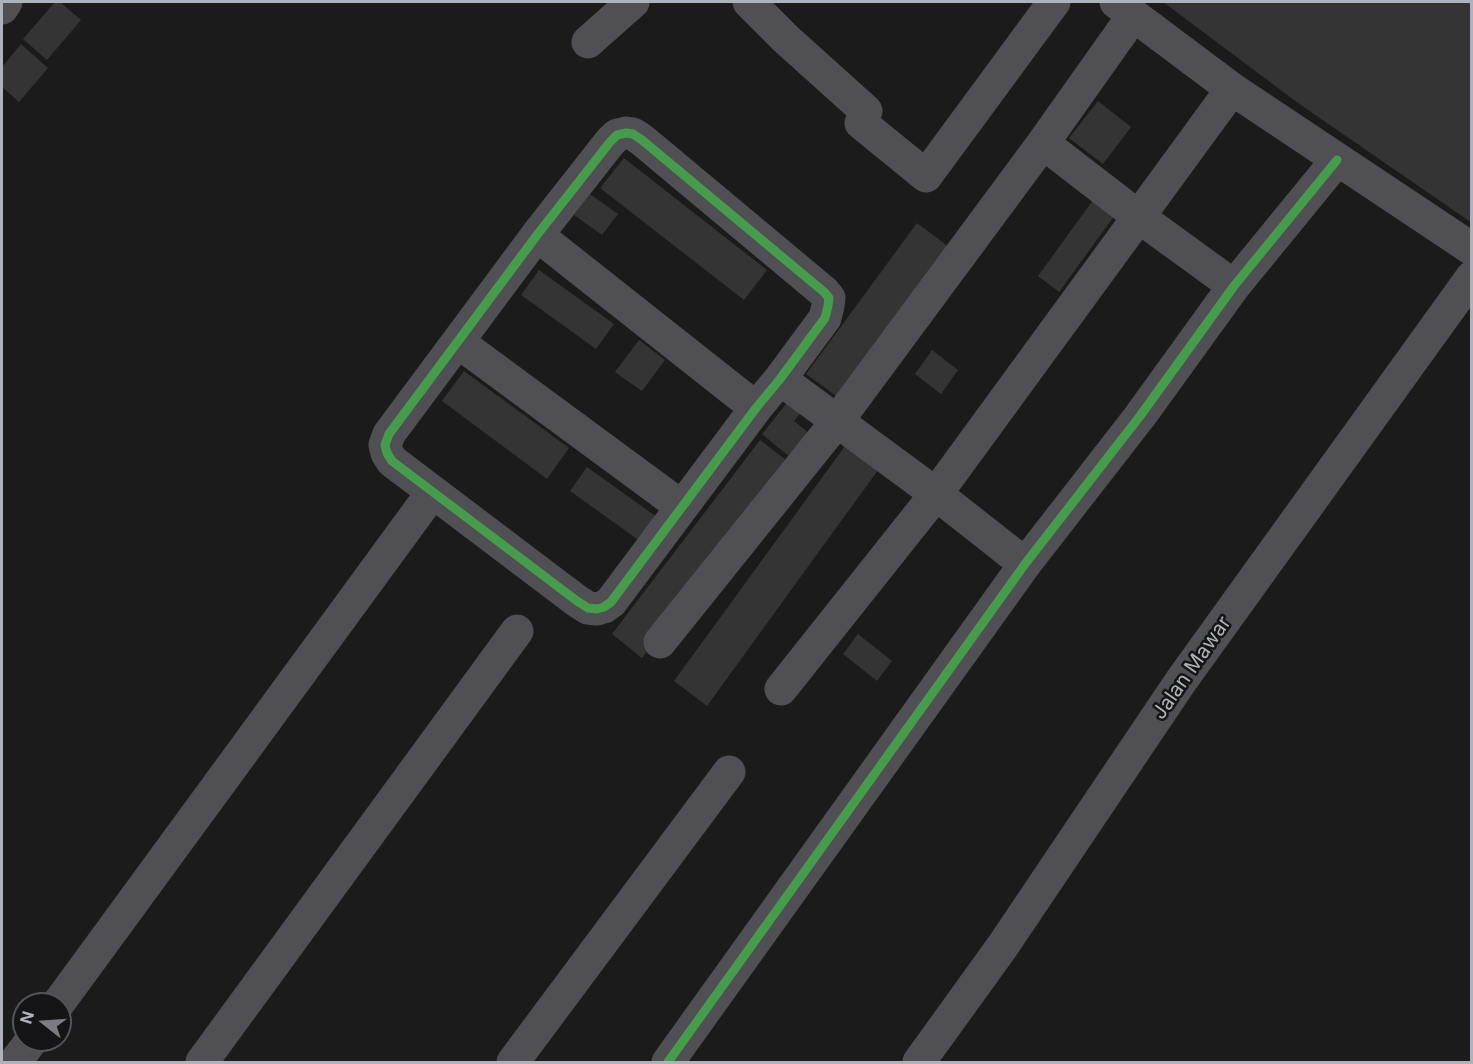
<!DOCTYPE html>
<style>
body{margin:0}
#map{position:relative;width:1473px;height:1064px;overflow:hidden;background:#1b1b1b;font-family:Inter,sans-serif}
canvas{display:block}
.frame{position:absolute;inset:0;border:3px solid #aeb2ba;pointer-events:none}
.north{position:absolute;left:12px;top:992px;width:60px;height:60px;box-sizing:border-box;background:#151517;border:2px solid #525458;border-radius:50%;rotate:287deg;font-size:16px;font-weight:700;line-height:24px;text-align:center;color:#aeb2ba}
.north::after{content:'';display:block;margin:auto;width:21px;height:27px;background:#7b7d82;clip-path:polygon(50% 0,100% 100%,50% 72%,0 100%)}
</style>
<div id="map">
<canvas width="1473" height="1064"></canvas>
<div class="frame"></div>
<div class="north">N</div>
</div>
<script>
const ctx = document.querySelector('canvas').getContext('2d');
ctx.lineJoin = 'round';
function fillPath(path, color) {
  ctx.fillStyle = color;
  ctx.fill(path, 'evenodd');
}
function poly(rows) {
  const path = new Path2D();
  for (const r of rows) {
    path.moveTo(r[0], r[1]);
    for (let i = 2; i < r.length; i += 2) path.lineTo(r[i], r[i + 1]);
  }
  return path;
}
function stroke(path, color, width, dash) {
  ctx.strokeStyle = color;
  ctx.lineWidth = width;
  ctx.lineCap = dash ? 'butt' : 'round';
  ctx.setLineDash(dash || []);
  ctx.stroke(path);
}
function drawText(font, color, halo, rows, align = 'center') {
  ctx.font = font + ' Inter,sans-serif';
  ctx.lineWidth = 5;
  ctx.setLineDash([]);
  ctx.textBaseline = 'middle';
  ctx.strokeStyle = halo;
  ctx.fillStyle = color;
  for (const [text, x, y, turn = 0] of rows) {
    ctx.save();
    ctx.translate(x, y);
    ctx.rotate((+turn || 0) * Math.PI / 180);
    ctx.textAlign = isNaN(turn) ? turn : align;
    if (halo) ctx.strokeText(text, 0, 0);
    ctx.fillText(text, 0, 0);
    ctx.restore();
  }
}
const building = poly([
 [55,2,60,2,81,20,47,60,23,39],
 [1163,2,1472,2,1472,223,1298,103],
 [21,44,48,68,19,102,2,87,2,67],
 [1098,101,1131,127,1103,164,1069,138],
 [624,158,767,270,744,300,600,188],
 [590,194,618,214,602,235,574,215],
 [1096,196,1118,211,1059,292,1038,276],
 [917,223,949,247,839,398,806,374],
 [539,270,614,324,596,349,521,295],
 [639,340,665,360,642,391,615,372],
 [932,350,958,370,941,394,915,374],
 [464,371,569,448,547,479,442,401],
 [790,399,803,410,794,421,810,434,791,458,762,434],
 [760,440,790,463,642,658,612,634],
 [848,442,881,466,707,706,674,681],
 [587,467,661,520,644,544,570,491],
 [858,634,892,661,877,681,843,654]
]);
const minor = poly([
 [749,2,786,39,866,111,861,123,926,176,1054,2],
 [1116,2,1232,89,1472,249],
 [2,8,6,2],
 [588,42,633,2],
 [626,133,633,134,642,140,824,292,829,298,828,306,825,318,780,379,756,408,611,602,604,607,597,609,588,608,577,601,392,461,387,453,385,445,389,434,537,235,610,142,617,135,626,133],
 [1043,143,1139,217,1234,286],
 [537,235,756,408],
 [458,342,682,507],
 [780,379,936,494,1025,564],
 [660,642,838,420,1043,143,1133,16],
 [781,689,936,494,1232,89],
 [58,1004,432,493],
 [15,1062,32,1040],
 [202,1062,517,631],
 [513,1062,729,772],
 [668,1062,1025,564,1140,416,1234,286,1337,160],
 [919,1062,1002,947,1181,681,1472,277]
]);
const cycleway = poly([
 [626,133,633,134,642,140,824,292,829,298,828,306,825,318,780,379,756,408,611,602,604,607,597,609,588,608,577,601,392,461,387,453,385,445,389,434,537,235,610,142,617,135,626,133],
 [668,1062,1025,564,1140,416,1234,286,1337,160]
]);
const streetNames = [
 ["Jalan Mawar",1192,668,-55]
];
fillPath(building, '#343435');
stroke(minor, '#505054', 33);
stroke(cycleway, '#469c4c', 9);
drawText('20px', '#aeb2ba', '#151517', streetNames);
</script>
